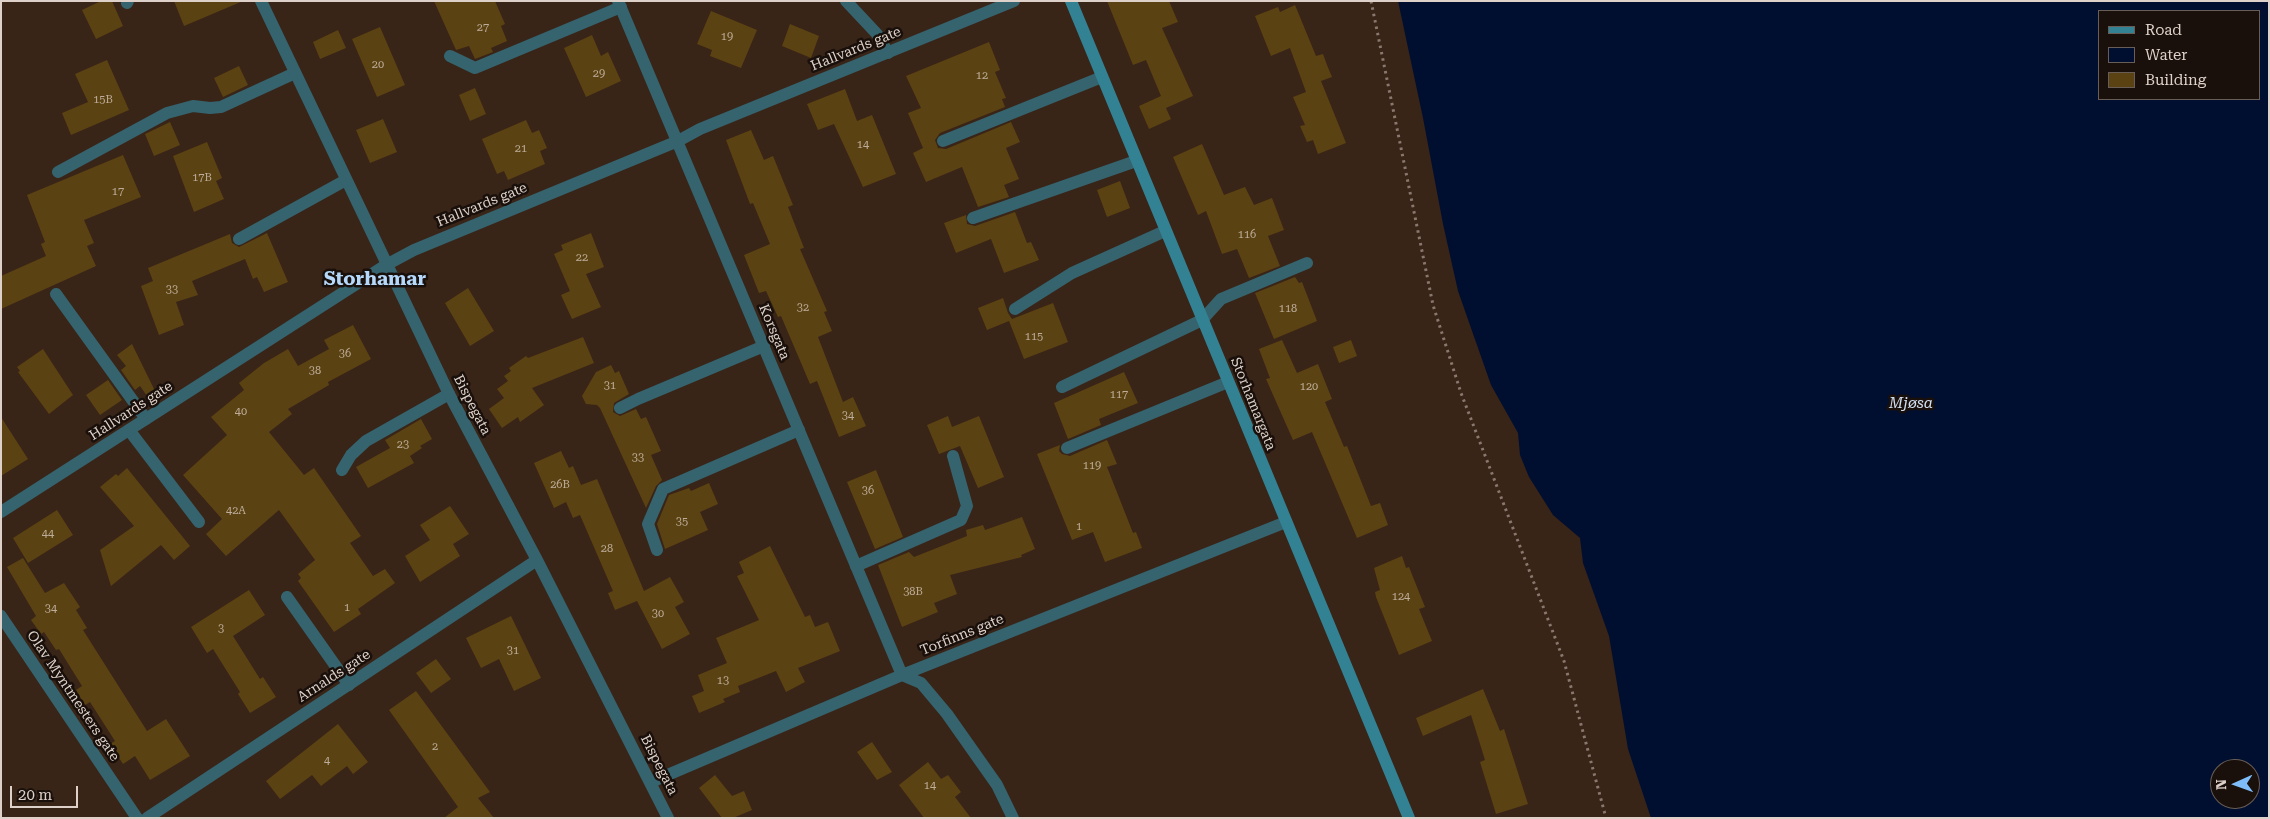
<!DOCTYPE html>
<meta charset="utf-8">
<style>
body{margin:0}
#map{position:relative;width:2270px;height:819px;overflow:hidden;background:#392418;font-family:"Roboto Serif",serif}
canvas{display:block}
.frame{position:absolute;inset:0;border:2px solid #ded1c9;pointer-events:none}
.legend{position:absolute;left:2098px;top:10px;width:162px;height:90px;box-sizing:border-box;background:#19100b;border:1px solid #685d57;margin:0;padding:6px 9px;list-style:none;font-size:15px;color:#ded1c9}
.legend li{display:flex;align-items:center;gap:10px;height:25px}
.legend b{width:25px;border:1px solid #685d57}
.north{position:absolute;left:2210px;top:759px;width:50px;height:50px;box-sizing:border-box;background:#19100b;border:1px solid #685d57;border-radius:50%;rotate:268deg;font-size:14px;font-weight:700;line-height:20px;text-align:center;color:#ded1c9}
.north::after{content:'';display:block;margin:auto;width:18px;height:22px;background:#7ebdf9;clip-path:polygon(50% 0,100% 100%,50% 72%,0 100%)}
.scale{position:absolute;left:10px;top:786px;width:68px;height:22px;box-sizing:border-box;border:2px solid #ded1c9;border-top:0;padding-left:6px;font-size:15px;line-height:18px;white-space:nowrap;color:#ded1c9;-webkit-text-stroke:4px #19100b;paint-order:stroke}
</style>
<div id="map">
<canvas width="2270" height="819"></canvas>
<div class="frame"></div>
<ul class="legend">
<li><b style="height:6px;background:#328294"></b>Road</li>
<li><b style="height:14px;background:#000f2f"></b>Water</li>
<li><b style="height:14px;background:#5b4212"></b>Building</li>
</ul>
<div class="north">N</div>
<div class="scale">20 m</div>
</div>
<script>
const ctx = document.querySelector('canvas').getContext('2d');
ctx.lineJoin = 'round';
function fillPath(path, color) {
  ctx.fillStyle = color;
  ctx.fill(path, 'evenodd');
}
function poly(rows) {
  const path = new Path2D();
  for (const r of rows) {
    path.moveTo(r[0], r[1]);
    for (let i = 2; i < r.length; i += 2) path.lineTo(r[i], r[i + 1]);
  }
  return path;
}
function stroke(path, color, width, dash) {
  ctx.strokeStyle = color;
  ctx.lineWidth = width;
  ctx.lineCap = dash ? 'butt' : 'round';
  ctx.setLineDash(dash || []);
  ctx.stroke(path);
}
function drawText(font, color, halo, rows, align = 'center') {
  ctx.font = font + ' "Roboto Serif",serif';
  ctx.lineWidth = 5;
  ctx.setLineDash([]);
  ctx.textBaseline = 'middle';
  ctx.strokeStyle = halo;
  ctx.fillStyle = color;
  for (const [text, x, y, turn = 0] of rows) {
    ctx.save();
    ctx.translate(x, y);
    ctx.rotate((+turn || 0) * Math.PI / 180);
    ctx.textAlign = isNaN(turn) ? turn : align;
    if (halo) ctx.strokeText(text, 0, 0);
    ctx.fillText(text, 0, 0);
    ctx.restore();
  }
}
const water = poly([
 [1398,1,2269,1,2269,818,1651,818,1628,749,1609,636,1583,563,1580,538,1553,515,1529,477,1520,455,1518,433,1491,385,1458,291,1443,224,1423,118],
 [2099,11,2259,11,2259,99,2099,99],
 [2220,769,2250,769,2250,799,2220,799]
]);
const building = poly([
 [101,1,112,1,123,26,96,39,82,10],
 [174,1,243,1,184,26],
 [434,1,495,1,505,24,501,26,507,41,491,48,493,52,475,59,469,46,456,50],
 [1107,1,1169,1,1178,22,1162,28,1193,96,1166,108,1171,119,1149,129,1139,106,1161,96,1146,60,1133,65],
 [1295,5,1316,56,1323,54,1327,65,1332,77,1321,81,1346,143,1318,154,1313,140,1307,142,1300,126,1305,125,1293,97,1306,92,1290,48,1271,56,1255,16,1278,7,1280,12],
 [711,11,757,30,741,68,710,56,712,50,697,44],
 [790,24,819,36,811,58,782,46],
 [380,27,405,85,377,97,352,39],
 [338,30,346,48,320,59,313,42],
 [592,35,601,56,608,52,621,81,586,97,564,48],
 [989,42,1000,70,995,72,1006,98,1002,99,1005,107,940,133,935,140,938,148,946,149,1011,122,1020,142,1006,148,1019,179,1004,185,1009,197,978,207,962,167,926,182,913,153,923,148,908,113,921,108,906,76],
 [107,60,129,110,71,135,62,113,88,102,75,74],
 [239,66,248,85,223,97,214,78],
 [475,88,486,114,470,121,459,95],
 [845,89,857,121,872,115,896,174,863,187,834,124,818,130,807,104],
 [383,119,397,152,370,163,356,130],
 [526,120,532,133,539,130,547,148,540,151,545,164,508,180,504,171,497,174,482,139],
 [170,122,180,145,154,156,145,134],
 [751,130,764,160,773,156,793,205,788,207,804,248,800,249,827,311,824,312,832,331,818,337,843,402,853,397,866,426,839,437,817,381,810,384,781,316,778,317,766,291,759,293,744,255,770,244,753,203,750,204,726,140],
 [207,142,222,178,216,181,224,199,194,212,173,156],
 [1202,144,1224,195,1245,187,1254,205,1272,198,1284,230,1268,236,1280,266,1249,278,1237,249,1222,254,1206,211,1198,215,1173,157],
 [123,155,141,197,84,220,94,243,87,246,96,266,1,309,1,276,46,256,41,244,45,242,27,195],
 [1120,181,1130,208,1107,217,1097,190],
 [1015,212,1027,243,1031,242,1039,260,1004,273,991,239,956,253,944,223,966,215,967,224,975,226],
 [267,233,288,282,264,292,257,277,253,279,245,259,192,281,198,295,176,302,184,325,159,335,141,286,153,281,148,268,230,234,232,243,239,247],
 [591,233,604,267,586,274,601,307,572,319,561,295,570,291,554,254,563,250,561,245],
 [1295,277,1299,283,1302,282,1317,321,1274,339,1255,293],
 [468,288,494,331,470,346,445,303],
 [1003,298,1008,313,1012,319,1053,303,1068,342,1024,359,1009,321,987,330,978,308],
 [353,325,371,359,328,382,329,385,288,409,292,414,269,432,304,475,314,468,361,536,350,543,373,576,385,569,395,583,358,609,361,614,334,632,298,581,301,578,298,574,315,560,279,510,226,556,206,534,222,519,183,475,227,435,211,417,244,390,239,383,264,363,288,349,298,366,329,349,324,340],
 [583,337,594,363,532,388,544,405,520,422,518,417,502,428,489,409,504,398,497,389,508,381,504,376,511,371,509,368,526,356,528,358],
 [1282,340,1297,373,1318,364,1332,399,1325,402,1344,447,1347,446,1371,506,1380,503,1388,525,1357,538,1312,432,1293,440,1266,379,1270,378,1259,349],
 [1351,340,1357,356,1339,363,1333,347],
 [132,344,155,391,147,396,140,386,135,390,121,370,126,366,117,355],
 [43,349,73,395,49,414,18,372,20,371,17,367],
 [611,365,615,373,619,371,629,394,614,403,613,412,620,416,636,409,641,419,646,417,661,451,651,455,662,480,656,486,646,508,600,408,597,405,586,404,582,396,596,372],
 [1124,372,1138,403,1099,419,1101,425,1068,439,1054,403],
 [108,380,122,400,100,415,86,395],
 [948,416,952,427,979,416,1004,477,978,488,960,446,939,454,927,425],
 [1,417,28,459,1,476],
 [421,419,432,439,420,446,422,448,410,456,414,463,368,488,356,467,390,448,385,440],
 [1107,440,1117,464,1107,467,1133,533,1136,532,1142,548,1105,562,1093,532,1072,540,1037,454,1060,445,1059,451,1062,454,1070,456],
 [561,451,569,468,573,466,581,485,597,479,644,591,670,577,684,602,675,607,690,634,662,649,637,601,615,610,608,593,613,591,580,515,573,518,566,502,554,508,534,463],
 [127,468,190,546,174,560,161,545,111,586,100,550,134,526,100,487,116,474,118,476],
 [876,470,903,537,875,549,847,482],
 [709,483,718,504,700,512,708,530,665,549,657,524,669,495,689,488,691,491],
 [450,506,469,534,453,544,460,556,420,582,405,556,430,540,420,525],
 [57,510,73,535,28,563,13,538],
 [1022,517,1035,549,1021,555,1022,557,950,575,957,594,934,603,938,612,902,627,878,565,909,552,914,557,967,536,966,530,983,525,985,530],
 [770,546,805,617,810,615,815,627,828,622,840,651,798,668,805,682,786,692,776,671,738,686,740,692,723,699,725,702,699,713,692,696,704,691,698,675,727,663,716,638,759,620,737,576,744,573,739,562],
 [1402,556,1406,568,1409,567,1425,607,1419,609,1432,641,1399,655,1376,597,1375,592,1380,590,1374,568],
 [23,558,45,593,64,583,80,607,76,610,87,628,83,630,147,731,166,719,190,756,150,780,135,756,123,764,110,744,115,741,90,702,85,705,76,690,82,686,59,649,56,650,44,632,41,634,31,620,36,616,7,567],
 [249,590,265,615,233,636,260,679,263,677,276,697,250,713,238,694,240,692,213,649,207,653,191,627],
 [511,616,541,678,514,691,499,659,481,668,466,638],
 [436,659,451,679,431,693,416,673],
 [1483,689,1500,731,1504,729,1528,804,1496,814,1480,762,1485,760,1471,715,1423,736,1416,718],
 [416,691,490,792,478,798,494,818,444,818,458,807,389,710],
 [338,724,368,762,353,774,347,766,321,786,312,775,280,799,266,781],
 [872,742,892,772,877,780,857,752],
 [928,762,941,779,948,775,961,792,955,797,971,818,924,818,899,785],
 [715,775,732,796,744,791,752,810,733,818,722,818,699,788]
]);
const path = poly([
 [1371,1,1433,305,1461,393,1564,661,1606,818]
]);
const lane = poly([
 [846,1,877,34,888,53],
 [127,3,128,1],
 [450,56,475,68,621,7],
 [943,141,1102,77],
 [58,172,167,113,193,106,210,108,221,107,295,73],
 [973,218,1136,161],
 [239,239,346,180],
 [56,294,146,419],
 [1015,309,1072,273,1165,231],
 [1062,387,1202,320,1221,299,1307,263],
 [620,408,638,399,764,346],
 [129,430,199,522],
 [1067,448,1228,382],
 [342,470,351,455,366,441,449,394],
 [657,550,648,524,663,489,799,430],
 [856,566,961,520,967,506,953,456],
 [287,597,349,685]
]);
const street = poly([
 [261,1,449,394,537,560,668,818],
 [618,1,902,675,921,683,947,714,997,785,1013,818],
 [1,512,386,265,414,250,678,141,700,129,1014,1],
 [1,616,137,818],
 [651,782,902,675,1286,522],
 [147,818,537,560]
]);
const secondary = poly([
 [1071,1,1409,818]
]);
const numberNames = [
 ["27",483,28],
 ["19",727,37],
 ["20",378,65],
 ["29",599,74],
 ["12",982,76],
 ["15B",103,100],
 ["14",863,145],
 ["21",521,149],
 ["17B",202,178],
 ["17",118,192],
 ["116",1247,235],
 ["22",582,258],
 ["33",172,290],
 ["32",803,308],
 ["118",1288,309],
 ["115",1034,337],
 ["36",345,354],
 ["38",315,371],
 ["31",610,386],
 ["120",1309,387],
 ["117",1119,395],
 ["40",241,412],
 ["34",848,416],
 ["23",403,445],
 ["33",638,458],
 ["119",1092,466],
 ["26B",560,485],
 ["36",868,491],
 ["42A",236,511],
 ["35",682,522],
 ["1",1079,527],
 ["44",48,534],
 ["28",607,549],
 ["38B",913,592],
 ["124",1401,597],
 ["1",347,608],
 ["34",51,609],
 ["30",658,614],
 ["3",221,629],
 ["31",513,651],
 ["13",723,681],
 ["2",435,747],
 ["4",327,761],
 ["14",930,786]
];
const streetNames = [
 ["Hallvards gate",856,49,-22],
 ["Hallvards gate",482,205,-22],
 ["Korsgata",774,332,67],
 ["Storhamargata",1253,404,68],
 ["Bispegata",472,405,63],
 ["Hallvards gate",131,411,-33],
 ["Torfinns gate",962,635,-22],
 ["Arnalds gate",334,676,-33],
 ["Olav Myntmesters gate",73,696,56],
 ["Bispegata",659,765,63]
];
const waterNames = [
 ["Mjøsa",1911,404]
];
const districtNames = [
 ["Storhamar",375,279]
];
fillPath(water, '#000f2f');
fillPath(building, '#5b4212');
stroke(path, '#89786e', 3, [2.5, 4]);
stroke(lane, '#35636e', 12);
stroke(street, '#35636e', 12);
stroke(secondary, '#328294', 12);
drawText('11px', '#bdad9b', null, numberNames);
drawText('14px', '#ded1c9', '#19100b', streetNames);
drawText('italic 15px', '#d2e0f3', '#19100b', waterNames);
drawText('bold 19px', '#b6d9fb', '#19100b', districtNames);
</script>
